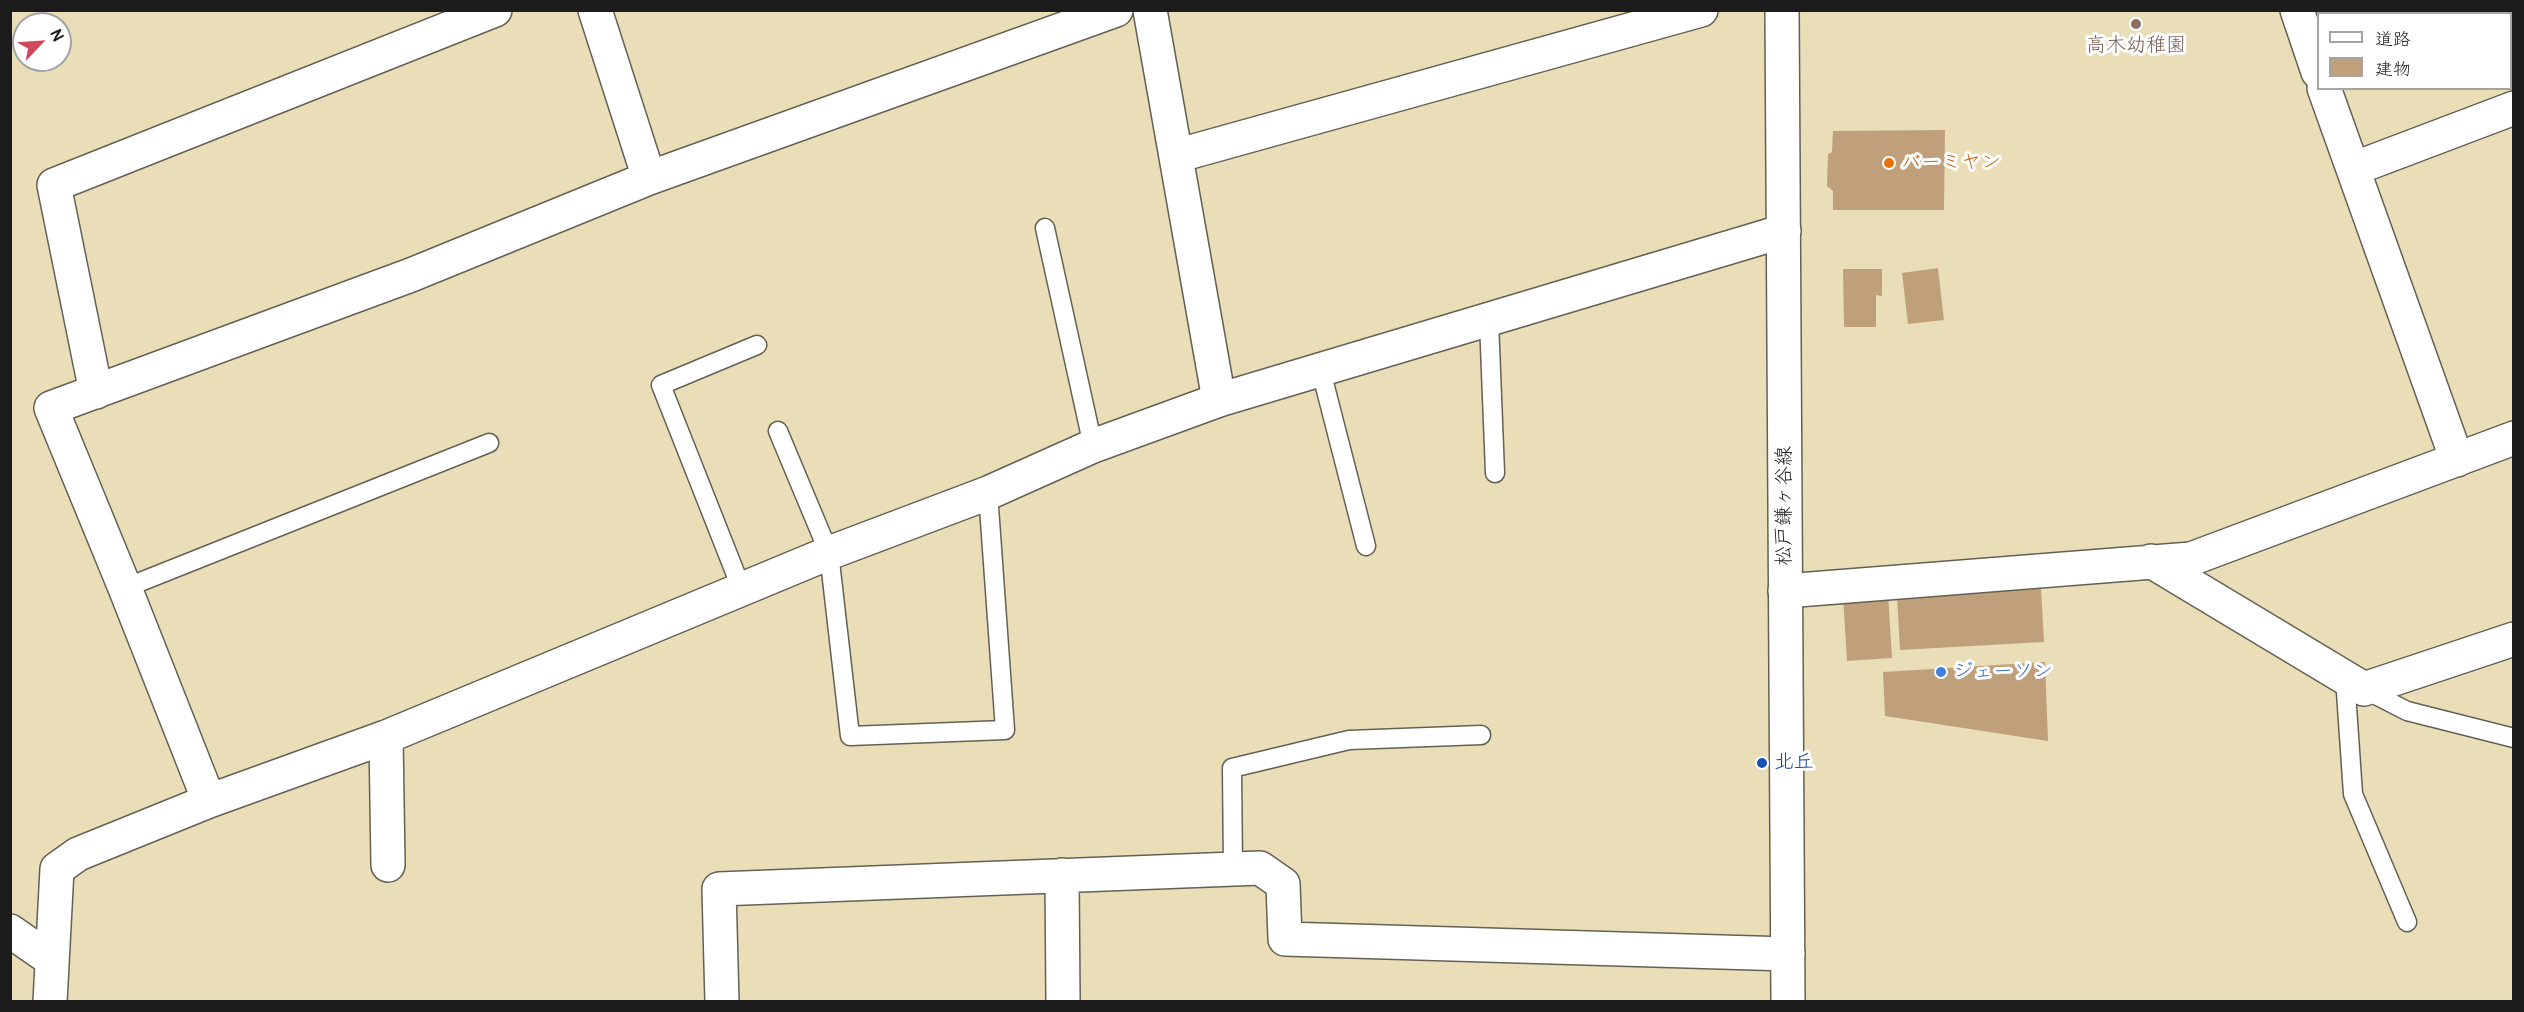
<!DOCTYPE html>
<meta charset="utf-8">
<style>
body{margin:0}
#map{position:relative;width:2524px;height:1012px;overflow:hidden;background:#eadeb9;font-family:Pangolin,"Klee One",sans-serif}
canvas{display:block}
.frame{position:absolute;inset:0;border:12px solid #1c1c1c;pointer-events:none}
.legend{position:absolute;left:2317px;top:12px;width:195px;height:78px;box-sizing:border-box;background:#fff;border:2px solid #a4a4a4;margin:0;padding:8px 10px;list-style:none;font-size:18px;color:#1c1c1c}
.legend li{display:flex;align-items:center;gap:12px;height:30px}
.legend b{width:30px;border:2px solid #a4a4a4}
.north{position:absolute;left:12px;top:12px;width:60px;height:60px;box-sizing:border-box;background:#fff;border:2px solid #a4a4a4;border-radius:50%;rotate:65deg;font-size:16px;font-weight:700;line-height:24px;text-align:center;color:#1c1c1c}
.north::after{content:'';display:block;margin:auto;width:21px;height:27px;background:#d1495b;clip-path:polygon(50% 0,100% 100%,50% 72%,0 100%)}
</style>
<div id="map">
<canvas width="2524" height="1012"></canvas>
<div class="frame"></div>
<ul class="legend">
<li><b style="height:8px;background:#fff"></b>道路</li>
<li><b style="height:16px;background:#bfa07b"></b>建物</li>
</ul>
<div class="north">N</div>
</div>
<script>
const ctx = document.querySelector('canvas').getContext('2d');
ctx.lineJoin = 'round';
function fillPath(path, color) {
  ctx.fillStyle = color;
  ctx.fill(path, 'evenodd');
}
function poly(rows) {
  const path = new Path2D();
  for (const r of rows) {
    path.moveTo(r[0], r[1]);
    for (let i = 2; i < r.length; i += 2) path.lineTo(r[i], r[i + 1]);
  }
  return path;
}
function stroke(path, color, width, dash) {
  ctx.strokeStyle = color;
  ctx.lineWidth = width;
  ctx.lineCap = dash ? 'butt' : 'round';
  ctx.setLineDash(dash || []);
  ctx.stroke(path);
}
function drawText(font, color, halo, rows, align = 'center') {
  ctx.font = font + ' Pangolin,"Klee One",sans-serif';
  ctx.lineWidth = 6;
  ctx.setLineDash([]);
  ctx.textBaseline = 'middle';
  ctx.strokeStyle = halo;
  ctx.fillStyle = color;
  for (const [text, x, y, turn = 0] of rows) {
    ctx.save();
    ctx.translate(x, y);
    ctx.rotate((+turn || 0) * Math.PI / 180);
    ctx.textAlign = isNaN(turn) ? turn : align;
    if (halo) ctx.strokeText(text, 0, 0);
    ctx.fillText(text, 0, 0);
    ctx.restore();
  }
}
const building = poly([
 [1945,130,1944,210,1833,210,1833,191,1827,186,1828,154,1832,152,1833,131],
 [1938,268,1944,320,1908,324,1902,273],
 [1843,269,1882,269,1882,296,1876,295,1876,327,1844,327],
 [2041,588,2044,642,1900,650,1897,597],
 [1888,593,1892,658,1847,661,1843,596],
 [2045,662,2048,741,1885,716,1883,672]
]);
const lane = poly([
 [1045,228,1093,446],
 [1489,321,1495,473],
 [1321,371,1366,546],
 [778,431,829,553,850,736,1005,730,988,493],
 [125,588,489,443],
 [742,590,661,385,757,345],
 [2345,678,2353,794,2407,922],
 [2364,689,2407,711,2514,738],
 [1233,869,1232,768,1349,740,1481,735]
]);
const street = poly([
 [1150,10,1219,400],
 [2297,10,2318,72],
 [2324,88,2457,460],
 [1176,156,1701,10],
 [2353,169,2514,108],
 [649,178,1116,10],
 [96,392,54,185,495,10],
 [2151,561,2364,689,2514,639],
 [1785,591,2191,559,2514,438],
 [386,737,388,865],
 [209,801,125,588,51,408,411,275,649,178,595,10],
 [1062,875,1063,1002],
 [10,931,52,960],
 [50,1002,57,869,78,854,209,801,386,737,829,553,988,493,1093,446,1219,400,1784,231],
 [722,1002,719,889,1260,868,1283,884,1285,939,1788,954]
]);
const secondary = poly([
 [1782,10,1788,1002]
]);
const markers = [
 [2136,24,6,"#8d6e63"],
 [1889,163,6,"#e8710a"],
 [1941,672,6,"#3f7fe0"],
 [1762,763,6,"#1a4fb4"]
];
const educationNames = [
 ["高木幼稚園",2136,46]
];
const foodNames = [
 ["バーミヤン",1901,163]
];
const streetNames = [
 ["松戸鎌ヶ谷線",1785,506,-90]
];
const shopNames = [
 ["ジェーソン",1953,672]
];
const transitNames = [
 ["北丘",1774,763]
];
fillPath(building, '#bfa07b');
stroke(lane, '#646053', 21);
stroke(street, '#646053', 36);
stroke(secondary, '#646053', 36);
stroke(lane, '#fff', 18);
stroke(street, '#fff', 33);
stroke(secondary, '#fff', 33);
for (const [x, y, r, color] of markers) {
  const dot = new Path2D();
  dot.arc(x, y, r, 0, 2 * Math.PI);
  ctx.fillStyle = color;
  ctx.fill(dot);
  stroke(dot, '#fff', 2);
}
drawText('20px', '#785e54', '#fff', educationNames);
drawText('20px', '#c56008', '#fff', foodNames, 'left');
drawText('20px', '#1c1c1c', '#fff', streetNames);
drawText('20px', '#366cbe', '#fff', shopNames, 'left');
drawText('20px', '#164399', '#fff', transitNames, 'left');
</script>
